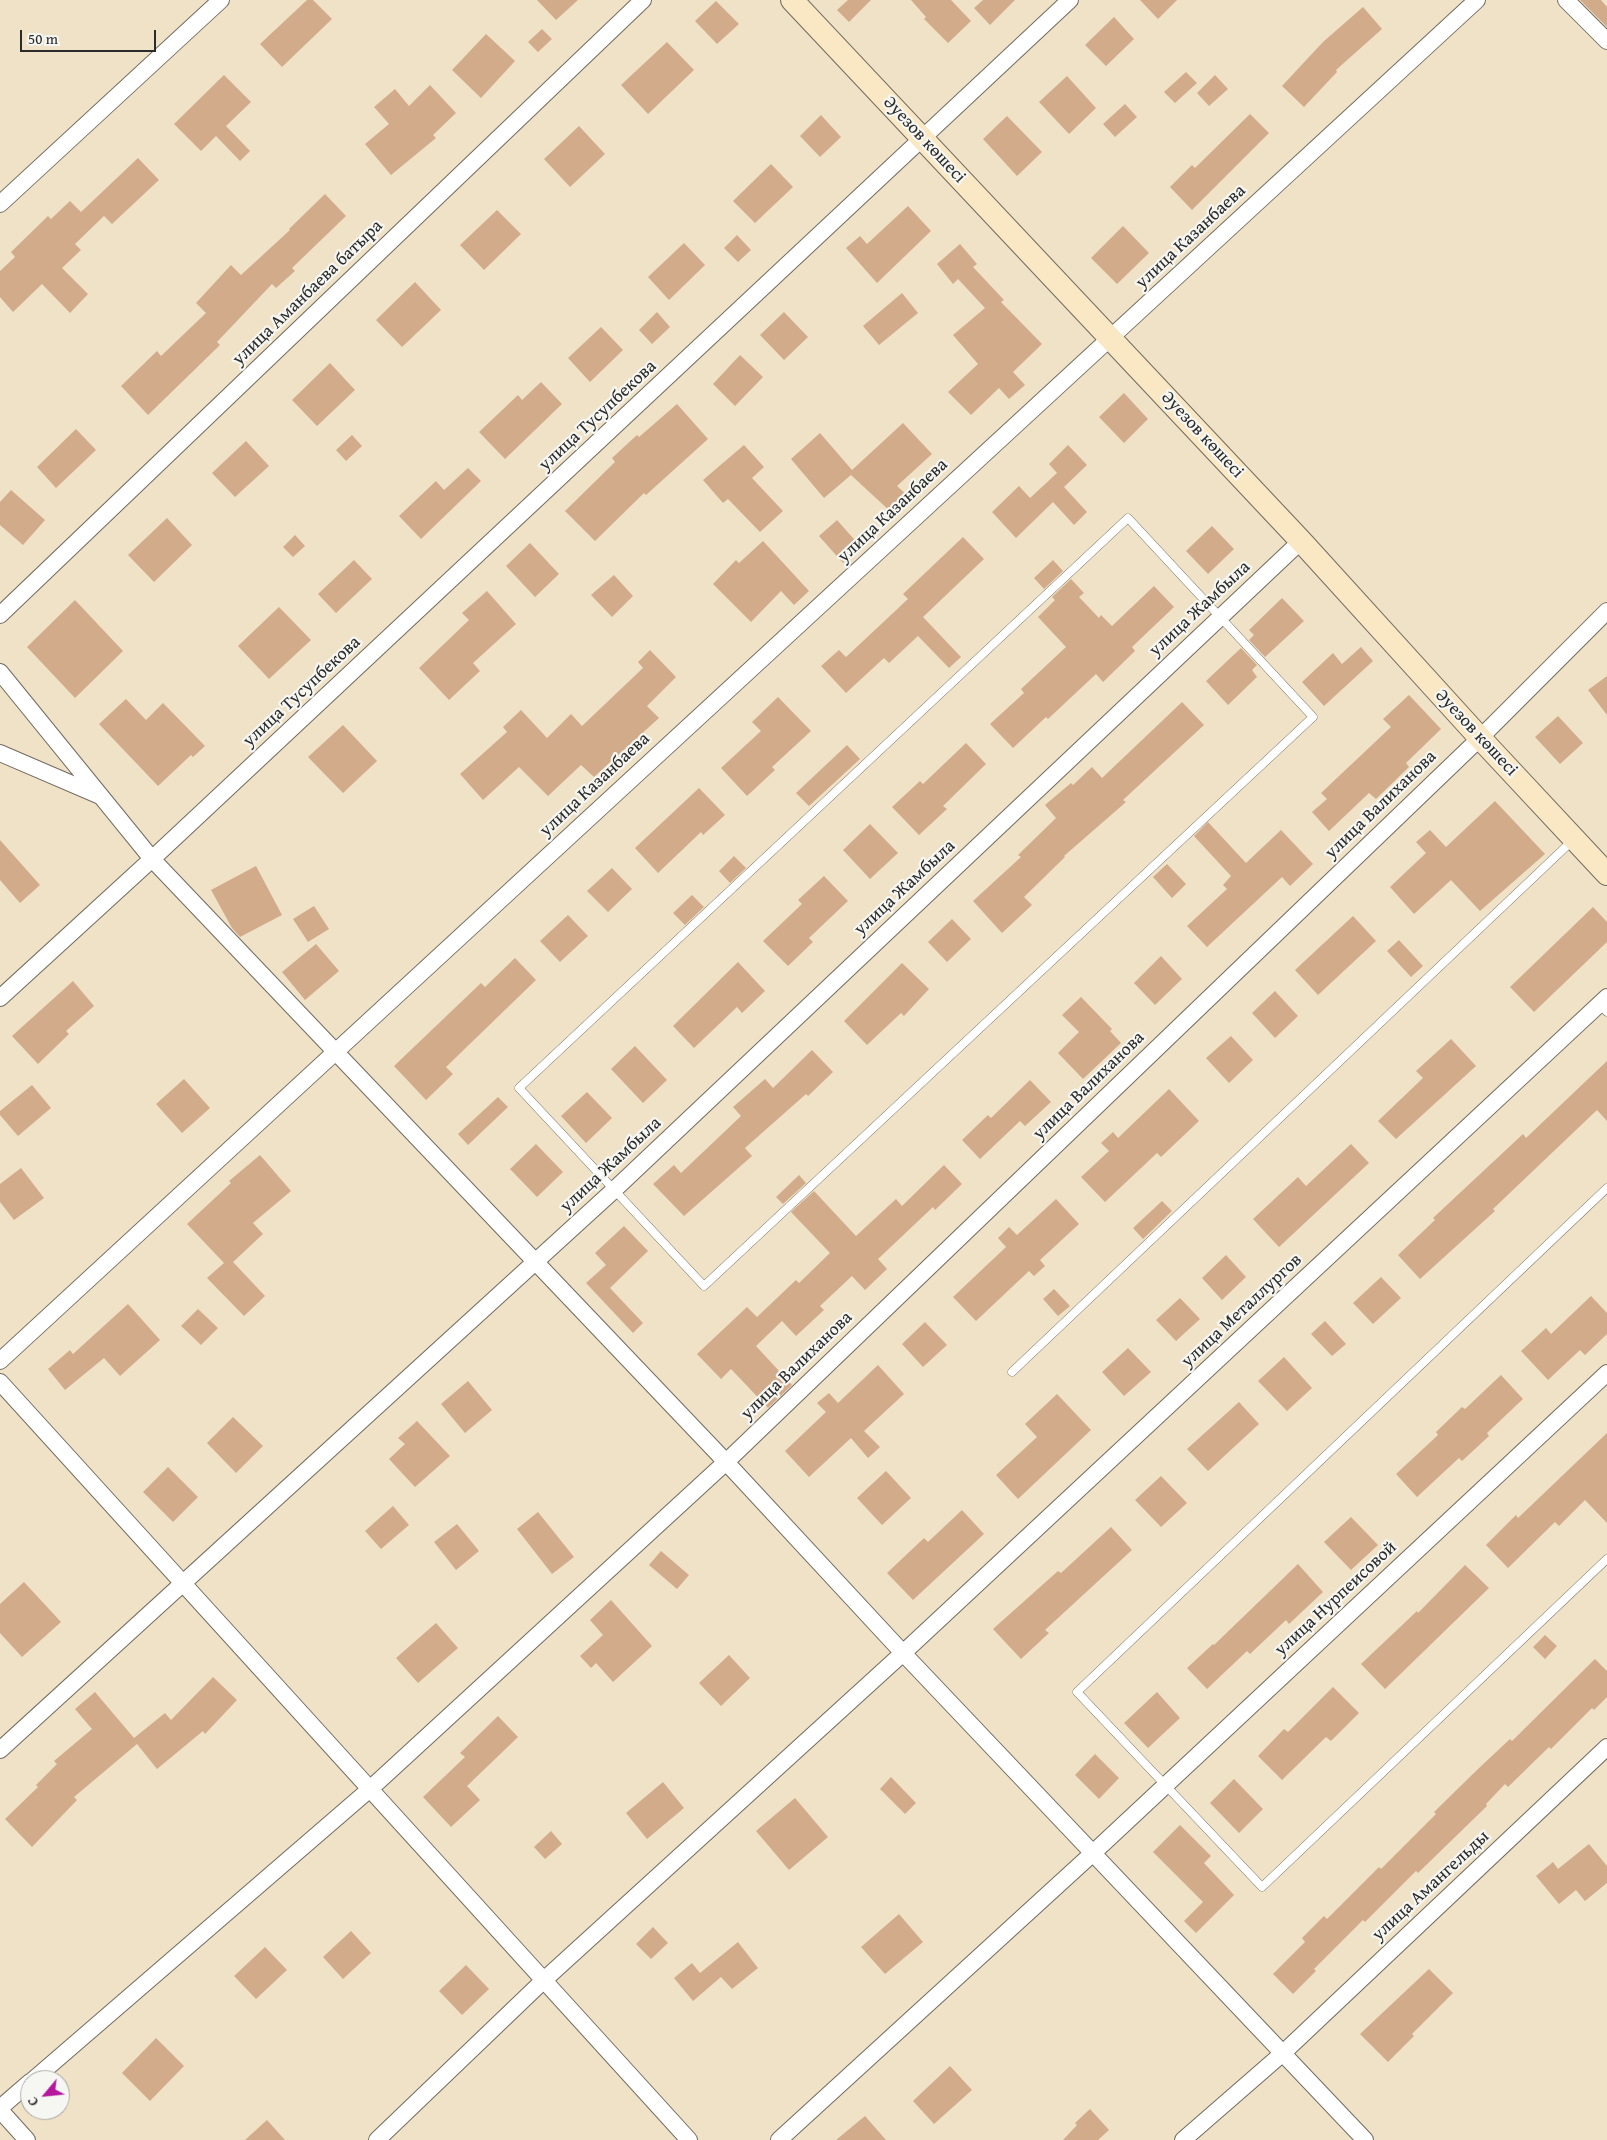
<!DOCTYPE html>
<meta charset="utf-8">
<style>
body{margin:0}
#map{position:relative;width:1607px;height:2140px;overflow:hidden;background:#f0e2c6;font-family:"Gentium Book Plus",serif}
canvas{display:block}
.north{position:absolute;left:20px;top:2070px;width:50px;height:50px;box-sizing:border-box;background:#f6f6f2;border:1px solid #a5a5a2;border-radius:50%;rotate:242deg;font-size:14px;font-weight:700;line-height:20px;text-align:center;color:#2b2b2b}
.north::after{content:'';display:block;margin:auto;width:18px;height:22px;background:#b5179e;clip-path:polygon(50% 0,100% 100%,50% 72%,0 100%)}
.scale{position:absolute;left:20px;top:30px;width:136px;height:22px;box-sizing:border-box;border:2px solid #2b2b2b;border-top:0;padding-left:6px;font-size:15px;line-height:18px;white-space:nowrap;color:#2b2b2b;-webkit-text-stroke:4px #f6f6f2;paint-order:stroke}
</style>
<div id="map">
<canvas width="1607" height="2140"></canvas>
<div class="north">С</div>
<div class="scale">50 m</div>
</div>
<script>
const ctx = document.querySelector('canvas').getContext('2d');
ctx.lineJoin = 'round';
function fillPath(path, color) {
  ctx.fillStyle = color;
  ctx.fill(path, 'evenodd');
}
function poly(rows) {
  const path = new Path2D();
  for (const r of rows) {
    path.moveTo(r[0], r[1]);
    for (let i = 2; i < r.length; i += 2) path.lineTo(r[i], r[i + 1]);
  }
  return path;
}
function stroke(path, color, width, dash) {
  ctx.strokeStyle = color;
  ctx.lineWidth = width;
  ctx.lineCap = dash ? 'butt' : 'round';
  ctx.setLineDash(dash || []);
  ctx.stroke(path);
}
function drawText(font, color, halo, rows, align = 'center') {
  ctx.font = font + ' "Gentium Book Plus",serif';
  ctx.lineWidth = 4.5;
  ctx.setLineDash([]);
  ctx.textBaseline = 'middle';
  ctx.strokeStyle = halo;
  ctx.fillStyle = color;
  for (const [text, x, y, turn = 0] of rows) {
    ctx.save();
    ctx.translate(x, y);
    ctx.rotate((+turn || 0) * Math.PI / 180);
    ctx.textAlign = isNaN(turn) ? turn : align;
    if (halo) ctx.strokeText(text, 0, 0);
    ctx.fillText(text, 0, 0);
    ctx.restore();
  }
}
const building = poly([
 [307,0,313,0,332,19,282,67,260,44],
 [537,0,578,0,556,20],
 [848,0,871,0,849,22,837,10],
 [911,0,951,0,971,21,948,43,924,19,926,17],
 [983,0,1015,0,990,25,974,8],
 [1140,0,1177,0,1158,19],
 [1580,0,1601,0,1607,7,1607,27],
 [716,1,739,24,717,44,695,21],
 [1363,7,1382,29,1336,70,1337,72,1304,107,1282,86,1323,42],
 [1114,17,1134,39,1106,66,1085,45],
 [542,29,552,39,538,52,528,42],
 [486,34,515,61,481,98,452,70],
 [667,42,694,70,648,114,621,85],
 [1186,72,1197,83,1175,103,1164,92],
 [224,75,251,102,226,126,250,151,240,161,216,136,201,151,174,124],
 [1215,75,1228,89,1209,106,1197,93],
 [1067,76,1096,108,1069,134,1039,102],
 [430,85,456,113,433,135,436,138,391,175,365,144,389,124,374,107,395,89,409,106],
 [1125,104,1137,117,1115,137,1103,124],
 [1250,114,1269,133,1192,210,1170,187,1192,165,1195,168],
 [821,115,841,137,820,157,800,136],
 [1007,116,1042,152,1017,176,983,139],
 [579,126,605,154,570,187,544,159],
 [138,158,159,180,112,224,104,216,75,244,81,250,62,268,88,294,70,313,42,284,13,312,0,297,0,271,15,257,11,252,48,216,51,219,70,201,81,212],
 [771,164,793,187,755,223,733,201],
 [325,194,346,216,292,268,295,271,276,288,272,284,217,342,220,345,148,415,121,386,157,351,161,356,206,313,196,303,231,265,241,275,290,230,289,229],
 [908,206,931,231,877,283,846,248,860,236,867,244],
 [497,210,521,234,484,270,460,245],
 [1123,226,1149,253,1117,284,1091,258],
 [737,235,751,250,738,262,724,248],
 [684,243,705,265,669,300,648,277],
 [960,244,977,264,973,267,1004,300,1001,302,1042,344,1013,372,1025,385,1009,399,999,388,971,415,948,392,978,364,953,335,985,308,958,279,953,284,937,264],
 [415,282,441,310,402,347,376,320],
 [902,293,918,313,879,345,863,326],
 [657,312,670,327,652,344,639,330],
 [784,312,808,337,784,360,760,335],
 [601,327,623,350,590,382,568,358],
 [740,355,763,377,735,406,713,384],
 [330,363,355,390,317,426,292,400],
 [541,382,562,404,505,459,479,432,518,395,522,400],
 [1124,393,1148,419,1124,443,1099,417],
 [677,404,708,439,646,495,644,493,595,541,565,511,615,462,612,458,637,435,639,437],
 [903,423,932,454,897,486,908,496,892,513,851,475,824,498,791,459,820,433,852,470],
 [76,429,96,450,56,488,37,467],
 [352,435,362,446,346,461,336,450],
 [246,441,269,466,235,497,212,473],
 [744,445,764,467,752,478,783,511,760,532,728,499,723,503,703,480],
 [1068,445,1087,465,1064,487,1087,512,1074,525,1053,502,1016,538,992,512,1019,486,1030,498,1057,473,1049,464],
 [468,468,481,481,421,539,399,516,436,481,444,490],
 [11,490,45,520,23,545,0,525,0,502],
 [167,518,192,545,154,582,128,555],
 [837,520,861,547,843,563,819,536],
 [1212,526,1234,549,1208,574,1186,551],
 [295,535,305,546,293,557,283,547],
 [963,537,984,559,923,617,961,657,949,668,918,636,889,663,884,658,846,693,821,666,839,650,846,657,908,599,903,594],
 [763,541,809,591,794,605,781,591,751,622,713,584,736,560,739,563],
 [530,543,559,574,535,597,506,566],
 [354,560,372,579,336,613,318,594],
 [1053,560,1063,571,1044,589,1034,578],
 [614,575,633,596,612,617,591,595],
 [1071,579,1084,593,1079,597,1099,618,1101,615,1112,626,1154,586,1174,607,1132,647,1135,651,1103,682,1096,674,1048,719,1046,717,1013,748,990,724,1024,693,1021,689,1066,647,1038,617,1055,600,1052,597],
 [487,591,516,624,473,663,480,671,449,700,419,668,469,620,462,613],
 [1282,598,1304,621,1265,657,1249,640,1254,635,1249,630],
 [75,600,123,651,75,698,27,647],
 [279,607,311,640,269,679,238,646],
 [1361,647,1373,661,1324,706,1302,682,1333,653,1342,664],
 [1241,648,1257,665,1252,670,1257,677,1228,705,1206,681],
 [650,650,676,677,647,706,659,718,594,777,581,765,548,796,519,767,483,800,460,774,507,732,503,727,521,710,547,738,571,714,582,726,643,668,638,662],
 [1607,676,1607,715,1588,690],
 [1409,695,1441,729,1406,763,1409,767,1376,799,1369,793,1329,831,1312,812,1327,799,1321,793,1391,727,1383,719],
 [778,697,811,731,772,767,775,770,747,796,721,768,761,731,752,722],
 [126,699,146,720,163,703,205,746,193,757,191,755,158,786,99,724],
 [1182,702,1204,725,1123,800,1126,802,1064,856,1065,857,1024,897,1032,905,1002,933,973,901,1021,857,1018,855,1056,818,1045,805,1071,783,1073,785,1092,767,1102,778],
 [1558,716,1583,743,1560,764,1535,737],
 [343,725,377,761,343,793,308,757],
 [966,743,986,764,943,806,947,809,919,835,892,807,920,781,923,784],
 [847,745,860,759,809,806,796,793],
 [699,788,725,815,703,835,701,832,658,873,635,848],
 [1495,801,1545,854,1480,911,1451,880,1414,914,1390,887,1426,853,1416,842,1430,830,1446,847],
 [1208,822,1246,863,1281,830,1313,864,1290,886,1282,877,1207,947,1187,926,1227,889,1223,885,1231,876,1194,836],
 [870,824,898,853,870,879,843,850],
 [0,840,40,885,20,903,0,880],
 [734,856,746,868,730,883,719,871],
 [1167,864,1186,884,1172,898,1153,877],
 [256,866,282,915,240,937,232,928,211,890],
 [612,868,632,889,608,912,587,891],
 [824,876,848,901,809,938,813,942,788,966,763,941,802,904,798,900],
 [692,895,704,907,685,925,673,913],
 [314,906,329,929,308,942,293,919],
 [1593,907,1607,922,1607,942,1534,1012,1510,987],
 [568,915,588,936,560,962,540,941],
 [1353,916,1376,941,1318,995,1295,970],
 [952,919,971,939,947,962,928,942],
 [1399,940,1423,966,1411,977,1387,951],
 [316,944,339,971,305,1000,282,972],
 [1161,956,1182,979,1155,1005,1134,983],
 [515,958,536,980,446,1067,453,1074,426,1100,394,1066,481,983,485,987],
 [738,962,765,991,742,1013,737,1007,694,1048,673,1026],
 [902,963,929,989,904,1016,901,1013,867,1045,844,1021],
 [73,981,94,1006,66,1031,69,1034,38,1064,12,1036],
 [1275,991,1298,1016,1275,1038,1252,1013],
 [1081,997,1112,1029,1110,1031,1121,1043,1083,1079,1058,1053,1079,1032,1062,1015],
 [1231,1036,1253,1060,1229,1083,1206,1058],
 [1451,1039,1476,1066,1396,1139,1378,1121,1423,1078,1416,1071],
 [635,1046,667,1080,643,1103,611,1069],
 [812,1050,833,1072,808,1096,806,1094,745,1148,752,1156,684,1216,653,1184,674,1165,681,1173,741,1116,733,1107,765,1079,773,1088],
 [1607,1061,1607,1121,1597,1110,1493,1209,1495,1211,1420,1279,1398,1255,1435,1220,1433,1218,1523,1134,1526,1138],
 [184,1079,210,1108,182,1133,156,1104],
 [1030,1080,1051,1102,1025,1126,1020,1121,980,1159,962,1140,988,1115,991,1118],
 [32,1085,51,1108,18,1136,0,1115,0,1111],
 [1169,1089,1199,1121,1161,1157,1157,1153,1105,1202,1081,1177,1109,1151,1101,1143,1113,1132,1118,1138],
 [587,1092,612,1118,586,1143,561,1116],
 [498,1097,508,1107,468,1145,458,1134],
 [536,1144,563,1172,537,1197,510,1169],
 [1351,1144,1369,1163,1279,1247,1253,1219,1298,1177,1306,1186],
 [260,1155,291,1191,253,1223,263,1234,233,1262,265,1296,244,1316,207,1278,224,1263,187,1224,231,1183,229,1181],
 [944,1165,962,1184,935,1210,933,1207,878,1259,887,1269,865,1290,852,1276,820,1306,824,1310,796,1336,782,1321,756,1346,792,1385,768,1408,731,1369,721,1379,697,1354,747,1307,757,1317,796,1280,799,1283,830,1253,791,1212,814,1191,856,1236,896,1199,902,1206],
 [21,1168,44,1198,14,1220,0,1202,0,1184],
 [799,1175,806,1183,783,1204,776,1197],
 [1056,1199,1079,1224,1040,1260,1045,1266,1034,1276,1029,1271,976,1321,953,1297,1006,1247,998,1238,1009,1227,1017,1235],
 [1162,1201,1172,1211,1143,1239,1133,1228],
 [624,1226,648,1251,610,1288,643,1323,633,1333,586,1283,606,1265,595,1253],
 [1226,1255,1246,1277,1222,1300,1202,1278],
 [1381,1277,1401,1298,1373,1324,1353,1303],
 [1054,1289,1070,1306,1058,1316,1043,1299],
 [1591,1296,1607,1313,1607,1334,1585,1355,1580,1350,1548,1380,1521,1351,1546,1328,1551,1334],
 [1180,1298,1200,1319,1176,1341,1156,1320],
 [128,1304,160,1340,120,1376,104,1358,65,1390,48,1369,70,1350,73,1354],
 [198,1309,218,1328,201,1345,181,1326],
 [1325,1321,1346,1344,1332,1356,1311,1334],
 [925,1322,947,1345,923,1367,902,1344],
 [1128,1348,1151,1372,1124,1396,1102,1372],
 [1284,1357,1312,1388,1287,1411,1258,1381],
 [878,1365,904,1394,864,1431,880,1447,868,1458,851,1438,809,1477,785,1451,826,1412,817,1403,829,1393,838,1403],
 [1501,1375,1523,1399,1487,1433,1489,1436,1462,1461,1459,1458,1417,1497,1396,1474,1438,1435,1436,1432,1462,1407,1465,1409],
 [468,1381,492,1410,465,1433,441,1404],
 [1057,1394,1091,1430,1018,1499,996,1475,1037,1437,1025,1424],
 [1239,1402,1259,1424,1208,1471,1187,1449],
 [233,1417,263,1446,236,1473,207,1443],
 [417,1421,450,1456,415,1487,389,1459,405,1444,398,1438],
 [1607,1433,1607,1523,1585,1500,1559,1526,1555,1522,1508,1568,1486,1545,1516,1515,1518,1518],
 [168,1467,198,1497,173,1522,143,1492],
 [886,1471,911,1498,882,1525,857,1498],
 [1161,1476,1187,1503,1161,1527,1135,1500],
 [393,1506,409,1525,381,1549,365,1531],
 [962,1510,984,1534,913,1600,887,1573,924,1538,928,1542],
 [538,1512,574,1557,552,1574,517,1529],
 [1351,1517,1378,1545,1351,1570,1324,1542],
 [457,1524,479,1551,456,1570,434,1542],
 [1111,1527,1132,1550,1045,1630,1049,1633,1021,1659,993,1629,1058,1571,1061,1573],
 [661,1551,689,1575,677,1589,649,1565],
 [1298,1564,1323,1592,1289,1624,1286,1620,1250,1654,1247,1651,1207,1689,1187,1668,1213,1644,1214,1645],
 [1465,1565,1489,1588,1385,1689,1361,1664,1417,1611,1418,1613],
 [24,1582,61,1622,22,1657,0,1633,0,1604],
 [611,1600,652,1646,613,1682,596,1663,591,1668,580,1656,603,1635,590,1620],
 [436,1623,458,1648,418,1683,396,1658],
 [1545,1635,1557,1646,1545,1659,1533,1647],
 [729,1655,750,1678,721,1706,699,1683],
 [1595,1659,1607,1671,1607,1697,1594,1710,1592,1708,1551,1749,1549,1747,1508,1787,1505,1784,1486,1804,1487,1806,1418,1873,1416,1871,1365,1922,1363,1920,1314,1969,1316,1971,1293,1994,1273,1974,1305,1942,1302,1938,1324,1916,1327,1919,1379,1867,1381,1869,1436,1814,1434,1812,1478,1769,1510,1739,1512,1741],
 [213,1677,237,1700,205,1734,203,1731,157,1769,137,1744,74,1797,77,1800,32,1847,5,1819,38,1787,36,1785,57,1764,54,1761,92,1729,75,1709,95,1692,134,1738,165,1713,171,1720],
 [1333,1687,1359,1713,1331,1741,1326,1737,1282,1780,1258,1756,1284,1729,1288,1732],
 [1157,1692,1180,1718,1148,1748,1124,1723],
 [498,1716,518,1737,467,1786,480,1800,451,1827,423,1797,465,1757,460,1753],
 [1095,1754,1119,1778,1099,1799,1075,1775],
 [891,1777,916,1803,905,1814,880,1789],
 [1234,1779,1263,1809,1239,1833,1210,1803],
 [663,1782,684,1808,647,1839,626,1813],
 [795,1798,828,1837,789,1870,756,1831],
 [1180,1825,1211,1856,1204,1863,1234,1895,1196,1933,1184,1921,1203,1902,1153,1852],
 [551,1831,562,1844,545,1859,534,1847],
 [1589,1844,1607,1866,1607,1883,1585,1901,1576,1890,1559,1904,1536,1876,1553,1862,1558,1869],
 [899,1914,923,1942,885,1974,861,1947],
 [653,1927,668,1943,651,1959,636,1944],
 [351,1931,371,1953,343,1979,323,1957],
 [738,1942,758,1968,732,1989,721,1977,693,2001,674,1978,692,1963,700,1973],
 [265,1947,287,1970,256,1999,234,1976],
 [466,1965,489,1989,462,2015,439,1991],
 [1429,1969,1453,1993,1412,2034,1414,2036,1388,2062,1360,2034],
 [156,2038,184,2066,150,2101,122,2073],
 [950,2066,972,2090,934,2124,913,2101],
 [1090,2109,1109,2130,1098,2140,1063,2140,1077,2125,1075,2123],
 [865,2116,886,2140,836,2140],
 [267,2120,285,2140,245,2140]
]);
const service = poly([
 [1128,518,1313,717,704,1286,519,1088,1128,518],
 [1600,1005,1607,1012],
 [1607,1188,1077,1692,1262,1887,1607,1559],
 [1012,1372,1573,840]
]);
const minor = poly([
 [1566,0,1607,41],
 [0,204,221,0],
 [0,615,643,0],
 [0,672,152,859,726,1462,903,1653,1365,2140],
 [0,753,100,796],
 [0,998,152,859,1070,0],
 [0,1361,1477,0],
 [0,1382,689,2140],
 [0,1750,614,1190,1301,541],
 [33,2080,370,1789,726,1462,1480,738,1607,611],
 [0,2108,30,2082],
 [0,2110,27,2140],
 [377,2140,544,1980,903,1653,1607,997],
 [779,2140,1093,1853,1607,1373],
 [1183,2140,1283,2053,1607,1747]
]);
const secondary = poly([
 [792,0,1301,541,1480,738,1607,874]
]);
const streetNames = [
 ["Әуезов көшесі",924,140,47],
 ["улица Казанбаева",1191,237,-43],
 ["улица Аманбаева батыра",308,293,-44],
 ["улица Тусупбекова",598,416,-43],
 ["Әуезов көшесі",1202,435,47],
 ["улица Казанбаева",893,511,-43],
 ["улица Жамбыла",1200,609,-43],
 ["улица Тусупбекова",302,692,-43],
 ["Әуезов көшесі",1476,733,47],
 ["улица Казанбаева",595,785,-43],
 ["улица Валиханова",1381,805,-44],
 ["улица Жамбыла",905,888,-43],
 ["улица Валиханова",1089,1086,-44],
 ["улица Жамбыла",611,1165,-43],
 ["улица Металлургов",1242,1311,-43],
 ["улица Валиханова",797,1366,-44],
 ["улица Нурпеисовой",1336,1599,-43],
 ["улица Амангельды",1431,1886,-43]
];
fillPath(building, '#d2ab8a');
stroke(service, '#706b61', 9);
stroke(minor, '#706b61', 18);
stroke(secondary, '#706b61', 24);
stroke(service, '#fff', 8);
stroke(minor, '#fff', 16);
stroke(secondary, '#fae7c3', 22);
drawText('18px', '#2b2b2b', '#f6f6f2', streetNames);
</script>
